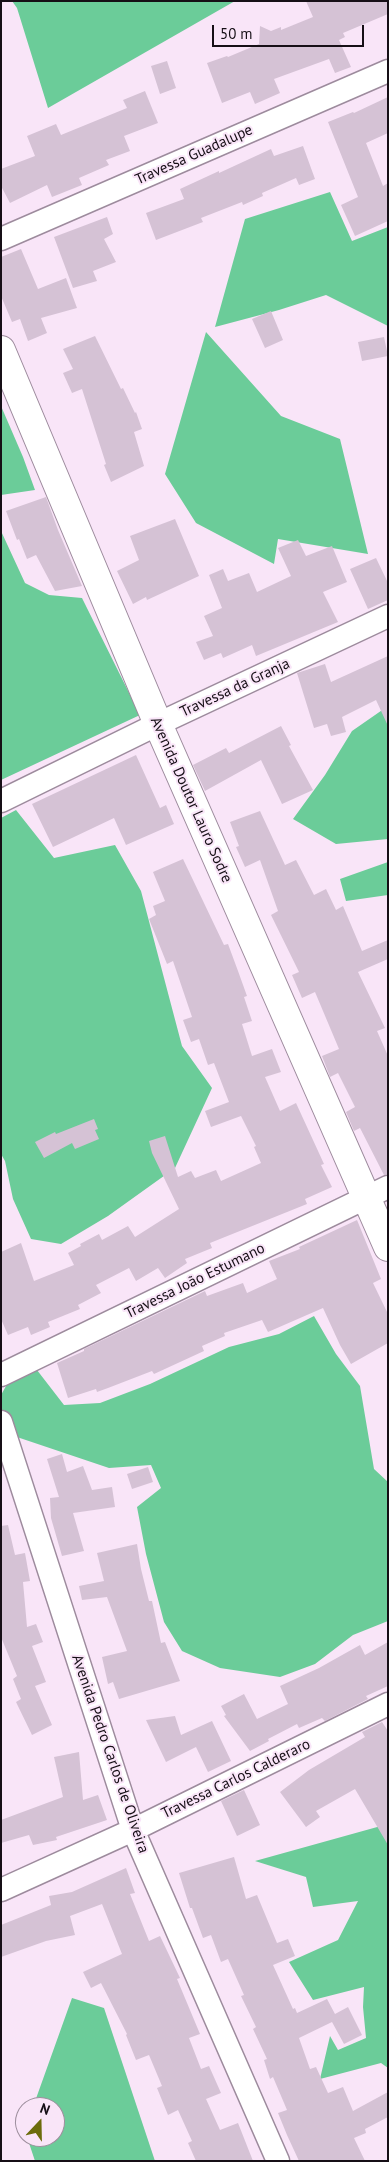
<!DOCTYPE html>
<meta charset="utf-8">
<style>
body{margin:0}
#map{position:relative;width:389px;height:2162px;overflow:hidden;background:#f9e5f8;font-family:"PT Sans",sans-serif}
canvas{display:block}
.frame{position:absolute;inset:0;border:2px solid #160f16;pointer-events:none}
.north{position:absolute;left:15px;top:2097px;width:50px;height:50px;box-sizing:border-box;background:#f9e5f8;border:1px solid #9e8f9e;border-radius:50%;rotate:21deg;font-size:14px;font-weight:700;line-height:20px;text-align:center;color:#160f16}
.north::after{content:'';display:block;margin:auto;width:18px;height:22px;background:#6c6c0c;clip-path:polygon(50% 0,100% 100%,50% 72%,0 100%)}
.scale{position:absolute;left:212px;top:25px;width:152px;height:22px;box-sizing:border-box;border:2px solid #160f16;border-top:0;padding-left:6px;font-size:15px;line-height:18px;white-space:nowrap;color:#160f16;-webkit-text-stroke:4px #f9e5f8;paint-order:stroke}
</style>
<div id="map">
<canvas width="389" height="2162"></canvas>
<div class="frame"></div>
<div class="north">N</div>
<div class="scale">50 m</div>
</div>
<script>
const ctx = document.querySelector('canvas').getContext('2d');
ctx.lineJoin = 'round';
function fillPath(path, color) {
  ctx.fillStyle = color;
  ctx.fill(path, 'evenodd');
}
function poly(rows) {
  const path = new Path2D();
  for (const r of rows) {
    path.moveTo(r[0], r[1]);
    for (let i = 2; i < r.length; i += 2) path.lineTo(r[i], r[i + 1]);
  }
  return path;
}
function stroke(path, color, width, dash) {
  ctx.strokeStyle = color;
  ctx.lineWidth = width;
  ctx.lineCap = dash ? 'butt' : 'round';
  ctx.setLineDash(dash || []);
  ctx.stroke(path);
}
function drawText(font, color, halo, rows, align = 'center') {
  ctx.font = font + ' "PT Sans",sans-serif';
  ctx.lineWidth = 4;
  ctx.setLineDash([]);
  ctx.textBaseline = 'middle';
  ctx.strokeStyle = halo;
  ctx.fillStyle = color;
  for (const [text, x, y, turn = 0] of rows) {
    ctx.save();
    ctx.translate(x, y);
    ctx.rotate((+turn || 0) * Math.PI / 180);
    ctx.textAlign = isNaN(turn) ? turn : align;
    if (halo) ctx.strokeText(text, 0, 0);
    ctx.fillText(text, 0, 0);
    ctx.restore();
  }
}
const forest = poly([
 [12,1,235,1,48,108,17,8],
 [330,192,352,241,388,227,388,326,326,295,279,310,215,327,245,219],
 [206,332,281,416,340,439,368,554,278,539,274,564,196,523,165,474],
 [1,406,23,457,35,490,1,495],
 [1,531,25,583,49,595,82,598,140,715,1,780],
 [388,706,388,839,336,844,293,819,325,775,352,731],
 [16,810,54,858,115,845,141,891,182,1046,212,1088,175,1168,108,1216,61,1244,31,1239,13,1199,5,1161,1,1154,1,818],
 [388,862,388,895,346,901,340,879],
 [314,1316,336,1354,360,1386,374,1469,388,1482,388,1621,353,1635,315,1664,280,1677,220,1668,182,1651,164,1622,146,1554,137,1507,161,1488,151,1465,109,1468,8,1434,1,1411,1,1395,10,1379,30,1361,64,1405,100,1403,150,1384,229,1347,279,1334],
 [388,1824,388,2068,381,2063,320,2079,330,2036,338,2050,366,2038,363,2007,364,1987,313,2000,289,1962,338,1940,358,1901,313,1907,306,1877,255,1861],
 [72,1998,104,2008,155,2161,35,2161,27,2137,55,2137,55,2107,33,2107]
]);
const building = poly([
 [306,1,388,1,388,14,343,33,345,37,339,40,351,67,335,73,329,59,274,79,280,93,255,104,250,92,222,103,207,63,227,56,228,57,259,44,260,26,271,31,281,27,281,30,313,17],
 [167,61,176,88,160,94,151,66],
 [145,91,158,123,124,136,130,151,106,160,109,165,79,178,82,185,52,197,47,185,10,203,1,186,1,169,35,156,27,136,56,124,61,135,127,108,123,100],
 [388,97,388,133,366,143,383,186,388,183,388,221,355,236,341,205,358,197,328,122,353,112,354,113],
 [303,146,315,179,299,185,296,178,262,193,263,196,243,205,242,202,201,218,203,222,156,240,146,213,184,199,180,189,219,171,219,173,271,149,274,156],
 [107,217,113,234,104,239,116,262,93,271,97,281,73,288,54,237],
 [21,249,38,289,66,278,77,308,41,318,47,333,28,341,20,319,12,322,1,296,1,257],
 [271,311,283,340,265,348,252,319],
 [95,336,121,389,123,388,135,413,136,412,142,429,134,432,144,466,111,482,104,465,106,464,82,389,72,393,63,373,73,369,63,349],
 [384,337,388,356,362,361,358,342],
 [46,497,58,530,82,586,55,591,36,555,27,559,19,539,17,540,6,511],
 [175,519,199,576,147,600,146,597,133,604,117,571,139,560,130,536],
 [298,540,306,556,332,546,347,582,323,592,338,622,256,656,252,645,223,658,221,653,204,660,196,642,213,636,204,616,222,608,209,575,223,569,228,581,249,573,257,592,291,576,278,548],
 [376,558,388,583,388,600,368,609,350,569],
 [388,656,388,726,376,700,342,717,346,732,331,736,327,724,314,728,297,673,325,664,331,682],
 [281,726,291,745,289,746,313,790,282,804,261,760,205,791,193,765,226,748,229,753],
 [136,755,160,808,166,805,174,824,126,845,114,818,53,847,32,804],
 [260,811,285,865,296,860,314,895,326,889,336,910,343,906,362,951,388,940,388,959,358,972,385,1028,377,1031,388,1056,388,1174,384,1175,360,1128,354,1131,346,1112,355,1107,338,1073,330,1077,322,1056,339,1049,315,992,302,998,292,975,299,972,271,915,278,911,260,860,245,867,236,847,239,846,230,822],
 [183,859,224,945,228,944,238,971,247,996,244,997,252,1021,242,1024,252,1056,272,1049,281,1072,265,1077,280,1111,296,1103,324,1164,321,1165,332,1187,305,1199,307,1204,210,1243,212,1248,185,1259,187,1263,165,1278,158,1268,136,1281,129,1268,96,1285,101,1293,78,1305,80,1309,48,1322,50,1327,31,1335,28,1327,8,1335,1,1319,1,1252,21,1243,34,1281,74,1265,68,1253,81,1246,80,1244,99,1234,102,1240,128,1226,135,1237,179,1209,152,1153,149,1141,165,1136,178,1177,191,1171,195,1178,216,1170,221,1181,261,1163,254,1147,256,1146,241,1116,211,1127,205,1111,229,1102,214,1063,208,1065,199,1039,191,1042,183,1020,192,1017,173,961,167,964,149,919,156,915,153,906,165,901,153,872],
 [94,1119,98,1129,95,1130,99,1139,75,1149,72,1143,44,1158,35,1142,55,1132,56,1134],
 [357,1220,381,1279,373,1283,388,1314,388,1343,351,1364,340,1345,323,1308,268,1332,262,1320,224,1333,225,1336,202,1346,204,1351,154,1374,152,1371,108,1388,97,1392,96,1389,68,1398,57,1363,84,1351,84,1349,205,1291,207,1296,243,1283,247,1293,277,1279,269,1261,300,1249,299,1247],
 [62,1454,67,1472,83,1466,92,1490,112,1487,115,1507,73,1513,84,1551,62,1556,51,1518,50,1498,59,1497,47,1459],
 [148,1467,153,1482,132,1489,127,1474],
 [8,1525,15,1555,25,1553,30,1581,23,1582,27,1627,36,1624,43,1642,32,1646,46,1682,35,1686,52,1725,32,1735,16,1702,21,1699,13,1679,17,1676,1,1637,1,1526],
 [137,1544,141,1569,149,1601,152,1601,161,1643,165,1642,180,1681,119,1699,113,1682,108,1684,102,1657,127,1651,107,1597,82,1600,79,1586,104,1581,97,1553],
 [388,1642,388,1686,366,1696,368,1699,325,1721,322,1718,299,1728,297,1724,268,1739,269,1741,250,1751,224,1716,226,1715,221,1706,244,1694,257,1719,288,1704,280,1686,319,1668,360,1645,365,1655],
 [175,1716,181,1735,212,1721,231,1761,208,1772,196,1747,166,1762,146,1720],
 [382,1722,388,1731,388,1845,355,1789,316,1811,320,1817,306,1827,280,1792,309,1770,365,1737,362,1732],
 [79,1752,83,1800,98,1795,107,1820,56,1837,57,1840,33,1845,29,1835,1,1843,1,1820,63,1797,54,1757],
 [244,1790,260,1825,237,1836,221,1801],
 [234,1857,246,1899,257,1895,277,1943,288,1939,295,1956,273,1965,293,2009,295,2008,297,2013,327,1999,335,2014,348,2007,362,2035,344,2044,332,2022,299,2038,310,2069,316,2067,328,2093,343,2087,353,2111,388,2092,388,2117,365,2129,366,2133,354,2138,365,2161,299,2161,287,2135,278,2113,287,2110,273,2077,270,2079,264,2060,267,2059,253,2029,256,2027,241,1996,244,1995,228,1959,221,1962,211,1935,203,1938,192,1908,190,1908,179,1873],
 [126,1868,135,1893,130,1894,149,1941,160,1936,180,1978,177,1979,200,2034,189,2038,201,2069,209,2066,221,2093,206,2099,220,2130,238,2123,253,2161,196,2161,188,2143,192,2141,178,2110,168,2115,157,2088,162,2086,149,2055,136,2060,126,2035,127,2034,101,1983,91,1988,83,1972,122,1954,102,1904,70,1916,75,1935,46,1941,1,1957,1,1925,51,1905,49,1896,72,1892]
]);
const street = poly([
 [1,239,388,71],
 [1,801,158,724,388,616],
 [1,1375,388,1187],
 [1,1422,133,1830,278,2161],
 [1,1890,133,1830,388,1704]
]);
const secondary = poly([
 [1,350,158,724,388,1247]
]);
const streetNames = [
 ["Travessa Guadalupe",194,155,-24],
 ["Travessa da Granja",235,688,-25],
 ["Avenida Doutor Lauro Sodre",191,800,66],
 ["Travessa João Estumano",195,1281,-26],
 ["Avenida Pedro Carlos de Oliveira",110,1754,71],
 ["Travessa Carlos Calderaro",236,1779,-26]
];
fillPath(forest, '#6bcc99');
fillPath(building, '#d5c2d5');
stroke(street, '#9d8b9d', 25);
stroke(secondary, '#9d8b9d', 30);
stroke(street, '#fff', 22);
stroke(secondary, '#fff', 28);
drawText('15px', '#160f16', '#f9e5f8', streetNames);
</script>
